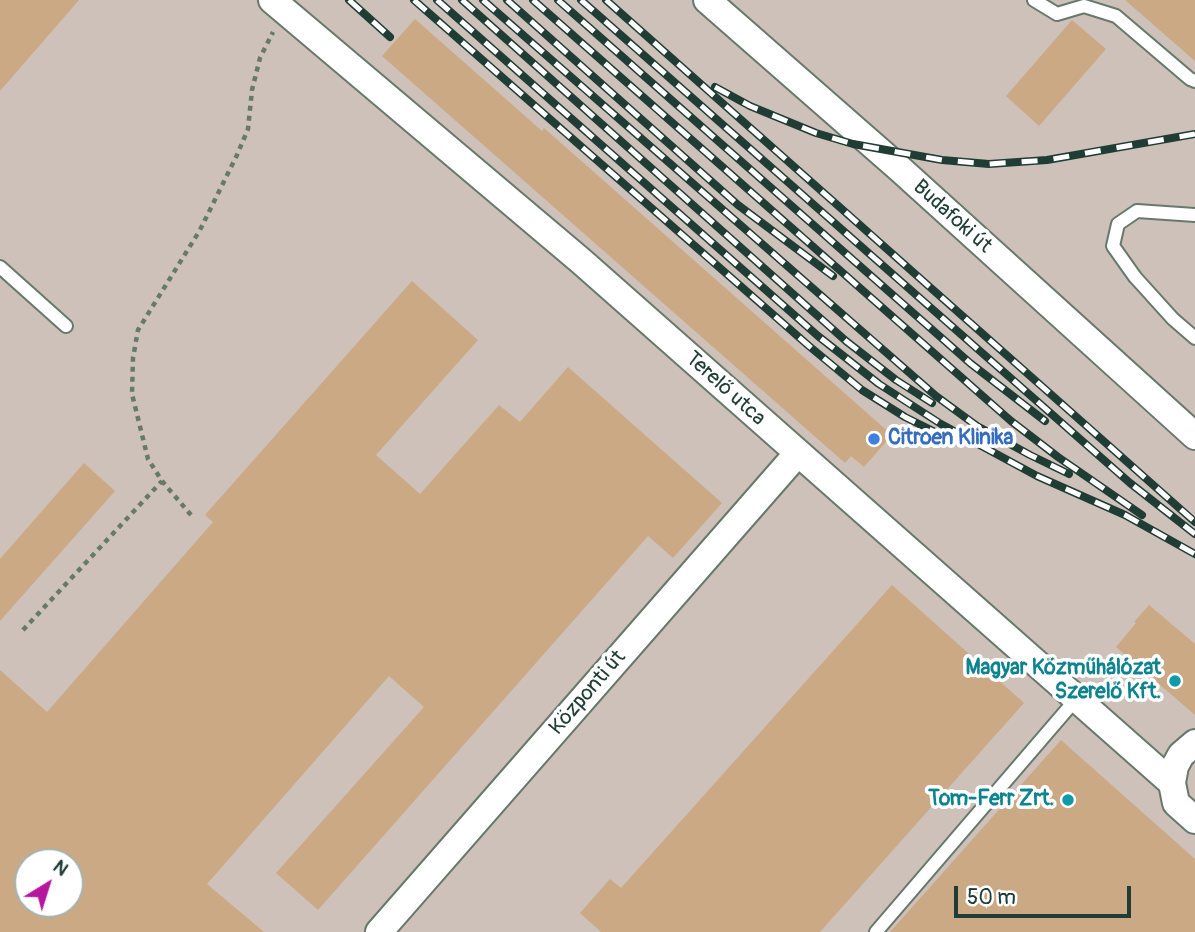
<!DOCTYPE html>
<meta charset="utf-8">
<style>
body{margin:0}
#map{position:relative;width:1195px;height:932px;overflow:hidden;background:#eee9d0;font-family:Pangolin,sans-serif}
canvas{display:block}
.north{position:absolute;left:14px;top:848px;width:70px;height:70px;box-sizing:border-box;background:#fff;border:2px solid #a5b1ae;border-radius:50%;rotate:38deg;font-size:19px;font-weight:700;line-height:28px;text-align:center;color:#1f3d34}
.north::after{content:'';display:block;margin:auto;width:24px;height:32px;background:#b5179e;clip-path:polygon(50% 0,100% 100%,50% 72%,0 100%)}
.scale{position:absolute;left:954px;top:886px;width:177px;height:32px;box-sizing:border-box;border:4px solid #1f3d34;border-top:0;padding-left:9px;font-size:21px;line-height:24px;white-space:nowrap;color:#1f3d34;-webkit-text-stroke:5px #fff;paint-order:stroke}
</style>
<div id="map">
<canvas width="1195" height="932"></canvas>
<div class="north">N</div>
<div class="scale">50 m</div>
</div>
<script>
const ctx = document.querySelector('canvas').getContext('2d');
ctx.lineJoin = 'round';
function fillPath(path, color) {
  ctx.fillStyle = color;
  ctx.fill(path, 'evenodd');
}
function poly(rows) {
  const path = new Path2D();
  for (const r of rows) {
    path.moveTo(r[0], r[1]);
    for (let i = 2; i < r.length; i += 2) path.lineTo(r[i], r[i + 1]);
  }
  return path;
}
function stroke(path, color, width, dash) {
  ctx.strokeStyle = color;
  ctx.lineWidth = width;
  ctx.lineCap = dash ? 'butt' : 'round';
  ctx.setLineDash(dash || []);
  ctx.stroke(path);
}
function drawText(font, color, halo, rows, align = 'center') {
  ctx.font = font + ' Pangolin,sans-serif';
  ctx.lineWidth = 7;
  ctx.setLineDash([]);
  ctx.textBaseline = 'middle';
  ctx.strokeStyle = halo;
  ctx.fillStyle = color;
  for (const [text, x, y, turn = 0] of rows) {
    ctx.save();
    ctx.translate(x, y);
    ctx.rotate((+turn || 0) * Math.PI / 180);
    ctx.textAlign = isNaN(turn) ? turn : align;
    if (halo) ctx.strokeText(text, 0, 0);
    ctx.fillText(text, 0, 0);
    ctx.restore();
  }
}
const industrial = poly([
 [0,0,1195,0,1195,932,0,932],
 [28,862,70,862,70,904,28,904]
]);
const building = poly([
 [0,0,79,0,0,91],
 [1125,0,1195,0,1195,61],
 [415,19,542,131,544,128,892,435,864,467,851,456,845,463,382,56],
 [1072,20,1106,49,1039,126,1006,96],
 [412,281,478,340,376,455,420,494,499,405,520,422,568,367,722,503,673,558,648,536,318,910,276,873,424,707,389,676,207,884,264,932,0,932,0,670,47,712,213,522,205,515],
 [28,862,70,862,70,904,28,904],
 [84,463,115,491,0,621,0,559],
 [892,585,1024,703,820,932,601,932,580,913,610,879,621,888],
 [1149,605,1195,644,1195,715,1116,647,1136,623,1134,622],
 [1061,740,1195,859,1195,932,890,932]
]);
const path = poly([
 [191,515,162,481,148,459,132,394,133,358,138,330,200,230,237,155,248,129,252,90,260,58,273,32],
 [23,630,162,481]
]);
const service = poly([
 [1034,0,1057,14,1084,6,1116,16,1190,79,1195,81],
 [1195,215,1137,211,1118,224,1113,246,1135,277,1173,319,1195,338],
 [0,267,66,326],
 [876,932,1077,698]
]);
const minor = poly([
 [272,0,581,261,1172,783],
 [707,0,900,169,1195,436],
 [1195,743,1181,755,1175,766,1172,783,1176,803,1195,820],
 [379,932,798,453]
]);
const rail = poly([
 [349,0,390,37],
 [414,0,809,346,862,390,905,417,949,439],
 [437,0,818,336,879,384,941,424,1037,476,1125,515,1195,554],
 [462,0,846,341,896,380,932,403],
 [483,0,936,396,977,426,1030,455,1069,474],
 [507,0,738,205,833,276],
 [533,0,1011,421,1058,457,1142,515],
 [558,0,970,363,1045,421],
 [581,0,1130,483,1195,534],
 [606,0,1195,522],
 [715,87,750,106,816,133,853,144,942,160,989,164,1047,160,1195,134]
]);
const markers = [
 [874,439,7,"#3f7fe0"],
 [1175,681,7,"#0f9aa8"],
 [1068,800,7,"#0f9aa8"]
];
const streetNames = [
 ["Budafoki út",952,217,42],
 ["Terelő utca",725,389,42],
 ["Központi út",588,693,-49]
];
const shopNames = [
 ["Citroen Klinika",888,439]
];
const cultureNames = [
 ["Magyar Közműhálózat",1161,669],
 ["Szerelő Kft.",1161,693],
 ["Tom-Ferr Zrt.",1054,800]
];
fillPath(industrial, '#cec1b9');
fillPath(building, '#cca985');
stroke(service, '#67796b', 16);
stroke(minor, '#67796b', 30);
stroke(path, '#67796b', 4.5, [5, 5]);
stroke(service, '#fff', 12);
stroke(minor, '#fff', 26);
stroke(rail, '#1f3d34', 8);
stroke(rail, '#fff', 5, [16]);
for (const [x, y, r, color] of markers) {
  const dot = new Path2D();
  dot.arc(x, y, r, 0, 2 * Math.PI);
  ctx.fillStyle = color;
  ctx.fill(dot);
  stroke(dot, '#fff', 2.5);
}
drawText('21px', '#1f3d34', '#fff', streetNames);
drawText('bold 21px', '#366cbe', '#fff', shopNames, 'left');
drawText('bold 21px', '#0d838f', '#fff', cultureNames, 'right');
</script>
